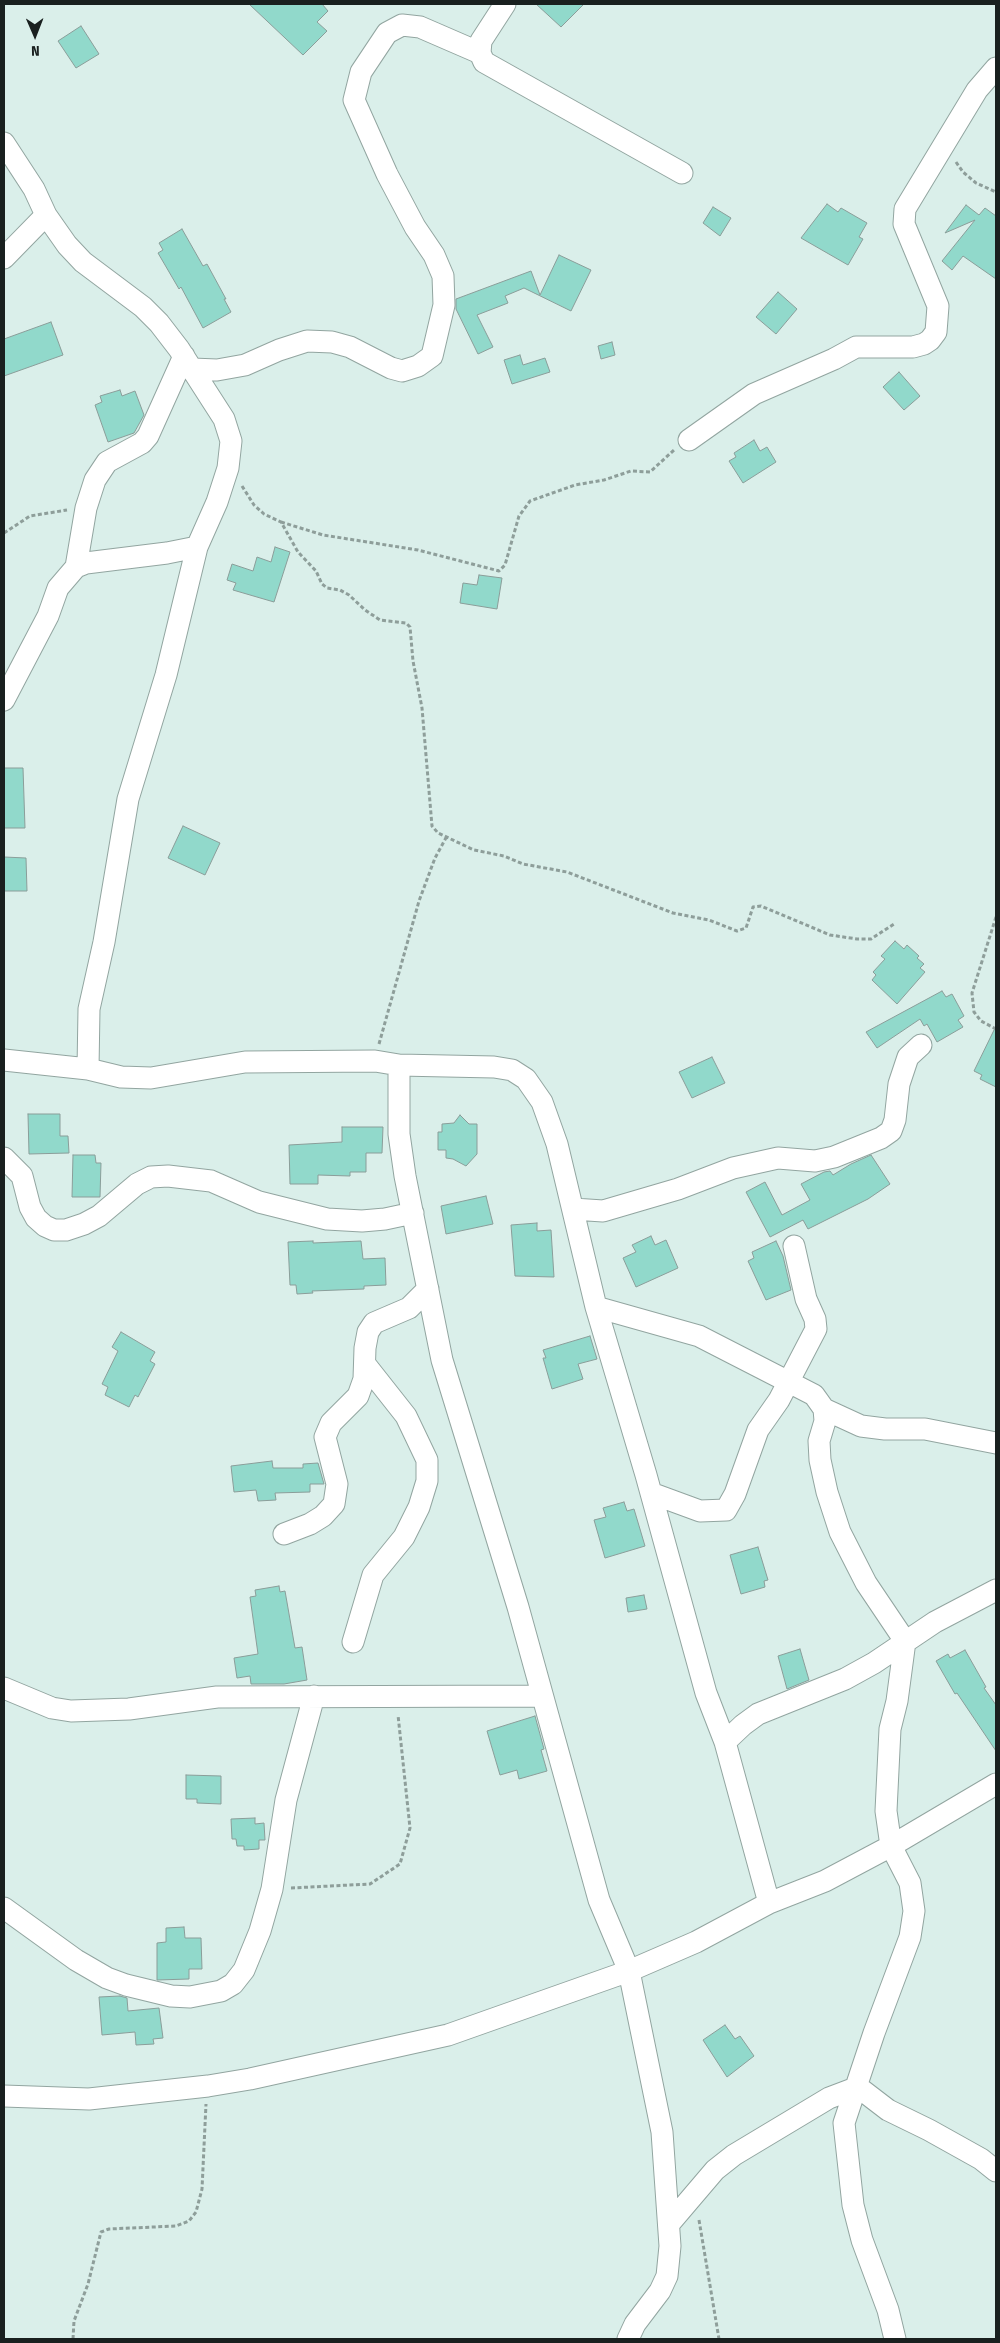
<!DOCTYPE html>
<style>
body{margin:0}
#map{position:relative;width:1000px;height:2343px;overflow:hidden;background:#daefea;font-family:"Fira Sans Condensed",sans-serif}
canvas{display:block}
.frame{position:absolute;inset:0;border:5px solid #19201f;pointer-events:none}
.north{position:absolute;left:10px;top:10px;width:50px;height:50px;-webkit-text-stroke:4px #daefea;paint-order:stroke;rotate:179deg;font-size:14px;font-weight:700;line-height:20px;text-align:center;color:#19201f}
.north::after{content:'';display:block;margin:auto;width:18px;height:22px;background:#19201f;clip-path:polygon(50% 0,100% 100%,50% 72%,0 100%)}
</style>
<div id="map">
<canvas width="1000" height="2343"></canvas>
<div class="frame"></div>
<div class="north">N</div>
</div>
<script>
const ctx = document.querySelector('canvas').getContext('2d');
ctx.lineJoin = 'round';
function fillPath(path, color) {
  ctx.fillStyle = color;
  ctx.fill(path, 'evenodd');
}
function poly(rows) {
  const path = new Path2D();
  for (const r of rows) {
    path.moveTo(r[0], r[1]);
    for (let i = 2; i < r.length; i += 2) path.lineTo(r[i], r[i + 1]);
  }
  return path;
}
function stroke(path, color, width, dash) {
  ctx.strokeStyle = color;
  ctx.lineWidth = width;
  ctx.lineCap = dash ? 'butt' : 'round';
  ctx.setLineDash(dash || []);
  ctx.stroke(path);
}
const building = poly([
 [249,4,322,4,328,11,317,22,327,31,303,55,249,4],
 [536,4,584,4,561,27,536,4],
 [81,26,99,54,76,68,58,41,81,26],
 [827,204,838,212,841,208,867,223,859,237,863,239,848,265,801,238,827,204],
 [966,205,979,215,985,208,996,216,996,279,963,256,952,270,942,261,975,220,945,233,966,205],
 [713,207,731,218,720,236,703,223,713,207],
 [182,229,203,266,207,264,226,299,224,299,231,312,203,328,181,287,179,289,158,253,163,250,159,243,182,229],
 [559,255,591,270,571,311,524,288,505,296,508,303,477,315,493,347,478,354,456,309,456,299,531,271,540,295,559,255],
 [778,292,797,309,776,334,756,317,778,292],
 [51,322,63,355,4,376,4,339,51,322],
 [612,342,615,355,601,359,598,346,612,342],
 [520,355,523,365,545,358,550,372,512,384,504,360,520,355],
 [899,372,920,396,904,410,883,387,899,372],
 [120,390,122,396,135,391,144,415,134,433,108,442,95,405,102,402,100,396,120,390],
 [754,440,760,451,767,447,776,462,743,483,729,461,736,457,734,453,754,440],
 [275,547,290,552,274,602,233,590,236,583,227,580,232,564,253,571,257,557,271,562,275,547],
 [479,575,502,578,497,609,460,603,463,583,477,585,479,575],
 [4,768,23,768,25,828,4,828,4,768],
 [183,826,220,843,205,875,168,858,183,826],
 [4,857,26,858,27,891,4,891,4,857],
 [895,941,904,949,907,945,919,956,917,958,924,964,920,968,925,972,897,1004,872,980,876,975,873,972,885,959,881,956,895,941],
 [942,991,946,997,952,994,964,1016,958,1020,963,1027,937,1042,927,1024,924,1026,920,1019,877,1048,866,1032,942,991],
 [996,1026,996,1087,980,1079,982,1075,974,1071,996,1026],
 [712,1057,725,1083,692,1098,679,1072,712,1057],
 [28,1114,60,1114,60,1136,68,1136,69,1153,29,1154,28,1114],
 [460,1115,469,1124,477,1124,477,1154,466,1166,453,1159,446,1158,446,1150,438,1150,438,1132,442,1132,442,1124,454,1123,460,1115],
 [342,1127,383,1127,382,1153,366,1153,366,1172,350,1172,350,1176,318,1175,318,1184,290,1184,289,1145,342,1142,342,1127],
 [73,1155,95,1155,96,1163,101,1163,100,1197,72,1197,73,1155],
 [871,1155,890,1184,868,1199,808,1229,803,1220,770,1237,746,1192,765,1182,782,1215,810,1200,801,1184,824,1172,830,1171,833,1175,851,1164,871,1155],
 [486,1196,493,1224,446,1234,441,1206,486,1196],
 [537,1223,537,1231,551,1230,554,1277,515,1276,511,1225,537,1223],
 [651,1236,655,1245,666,1240,678,1268,636,1287,623,1258,636,1252,632,1245,651,1236],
 [313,1241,313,1243,361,1241,363,1259,385,1258,386,1285,364,1286,364,1289,312,1291,313,1293,297,1294,296,1285,290,1285,288,1242,313,1241],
 [776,1241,783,1256,791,1290,766,1300,748,1261,754,1258,752,1252,776,1241],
 [121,1332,155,1352,150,1361,155,1364,138,1397,135,1395,129,1407,105,1395,108,1387,102,1384,118,1351,112,1347,121,1332],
 [590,1336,597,1359,578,1364,583,1379,552,1389,543,1358,546,1358,543,1350,590,1336],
 [272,1461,273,1468,303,1468,303,1464,318,1463,324,1484,310,1484,310,1492,275,1493,276,1500,258,1501,256,1490,234,1492,231,1466,272,1461],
 [624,1502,627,1511,634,1509,645,1546,605,1558,594,1520,606,1517,603,1508,624,1502],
 [758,1547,768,1580,764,1581,765,1587,741,1594,730,1555,758,1547],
 [279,1586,280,1592,285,1591,295,1648,302,1647,307,1680,284,1684,251,1684,250,1676,237,1678,234,1658,258,1654,250,1597,256,1596,255,1590,279,1586],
 [644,1595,647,1609,628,1612,626,1598,644,1595],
 [800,1649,809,1680,787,1689,778,1656,800,1649],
 [965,1650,986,1687,984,1688,996,1705,996,1751,957,1693,955,1694,936,1661,948,1654,950,1658,965,1650],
 [535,1716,544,1749,541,1750,547,1771,519,1779,517,1770,500,1775,487,1731,535,1716],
 [186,1775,221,1776,221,1804,197,1803,197,1799,186,1799,186,1775],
 [255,1818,255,1824,264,1823,265,1840,259,1840,259,1849,244,1850,244,1846,237,1846,236,1839,232,1839,231,1819,255,1818],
 [184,1927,185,1938,201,1938,202,1969,189,1969,189,1979,157,1980,157,1943,166,1942,166,1928,184,1927],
 [120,1996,127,1998,128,2011,159,2008,163,2038,153,2039,154,2044,136,2045,135,2032,102,2035,99,1997,120,1996],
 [725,2025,735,2039,740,2036,754,2056,727,2077,703,2040,725,2025]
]);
const path = poly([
 [956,162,963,172,976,183,996,192],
 [242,486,254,505,264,514,281,522,298,552,316,571,322,584,327,588,340,590,349,595,365,610,380,620,406,623,410,627,413,661,422,708,432,826,438,833,474,850,504,856,523,864,567,872,673,913,709,920,737,931,746,928,753,907,761,906,830,935,857,939,871,939,894,924],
 [281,522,323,535,418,550,499,571,505,565,519,516,530,501,575,485,604,480,631,471,650,472,674,450],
 [4,533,30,516,67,510],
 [996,917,972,993,974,1012,981,1021,996,1029],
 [379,1044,419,901,435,858,447,836],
 [291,1888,370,1884,400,1864,410,1828,398,1715],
 [699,2220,719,2339],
 [73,2339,74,2321,88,2284,101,2232,109,2229,176,2226,189,2221,196,2212,202,2189,206,2104]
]);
const minor = poly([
 [505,4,481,41,480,53,484,62,682,173],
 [4,143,34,189,46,215,67,245,83,262,143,307,159,323,179,349,224,419,231,441,228,468,217,502,197,547,166,675,128,799,104,942,89,1009,88,1069],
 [4,258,46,215],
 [192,369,217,370,245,365,279,350,307,341,332,342,350,347,391,368,402,371,418,366,432,356,444,305,443,276,434,255,415,227,387,174,354,100,361,72,387,33,402,25,420,27,480,53],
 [689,440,754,394,834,359,856,347,913,347,924,344,930,340,936,332,938,306,904,224,905,209,977,90,996,68],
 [76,567,86,508,95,480,107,462,142,443,148,436,184,356],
 [4,700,48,616,58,588,76,567,86,563,167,553,197,547],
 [4,1060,88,1069,121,1077,151,1078,245,1062,375,1061,399,1065,494,1067,512,1070,526,1079,542,1102,557,1144,596,1307,646,1475,706,1693,725,1742,769,1903],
 [399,1065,399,1134,405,1176,442,1360,518,1607,599,1900,629,1971,662,2132,670,2246,667,2276,660,2291,635,2324,628,2339],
 [4,1158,22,1176,30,1207,36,1218,45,1226,54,1230,66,1230,84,1224,99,1216,137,1184,151,1177,168,1176,211,1181,259,1202,327,1219,362,1221,385,1219,413,1213],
 [573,1209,603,1211,678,1189,733,1168,778,1158,815,1161,834,1157,881,1138,891,1131,895,1120,899,1084,908,1057,921,1045],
 [596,1307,699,1336,814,1395,824,1409,825,1421,819,1441,820,1460,827,1492,840,1532,866,1583,905,1641,897,1701,890,1729,886,1811,891,1846,910,1883,914,1911,910,1937,874,2033,844,2123,853,2205,862,2240,888,2310,895,2339],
 [824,1409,861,1426,885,1429,925,1429,996,1443],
 [651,1493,700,1511,726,1510,735,1494,758,1430,779,1400,816,1329,815,1319,806,1299,794,1246],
 [284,1534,310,1524,323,1516,334,1504,337,1484,325,1437,331,1423,358,1396,364,1379,365,1348,368,1332,374,1323,409,1308,428,1289],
 [353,1642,373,1575,404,1537,419,1507,427,1481,427,1460,406,1416,365,1364],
 [4,1688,52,1708,71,1711,129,1709,217,1697,542,1696],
 [725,1742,743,1725,758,1714,845,1679,874,1663,935,1622,996,1590],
 [4,1908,76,1960,107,1978,126,1985,171,1996,190,1997,221,1991,233,1984,244,1970,260,1931,272,1889,286,1800,314,1696],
 [4,2096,89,2099,208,2086,250,2079,448,2035,629,1971,696,1942,769,1903,825,1881,891,1846,996,1784],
 [669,2224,715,2170,734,2155,829,2098,858,2087,888,2110,929,2130,981,2159,996,2171]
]);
fillPath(building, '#91d9cb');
stroke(building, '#8a9d99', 1);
stroke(minor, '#92a5a0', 23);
stroke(path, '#8e9e9a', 3, [4, 2.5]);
stroke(minor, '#fff', 21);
</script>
